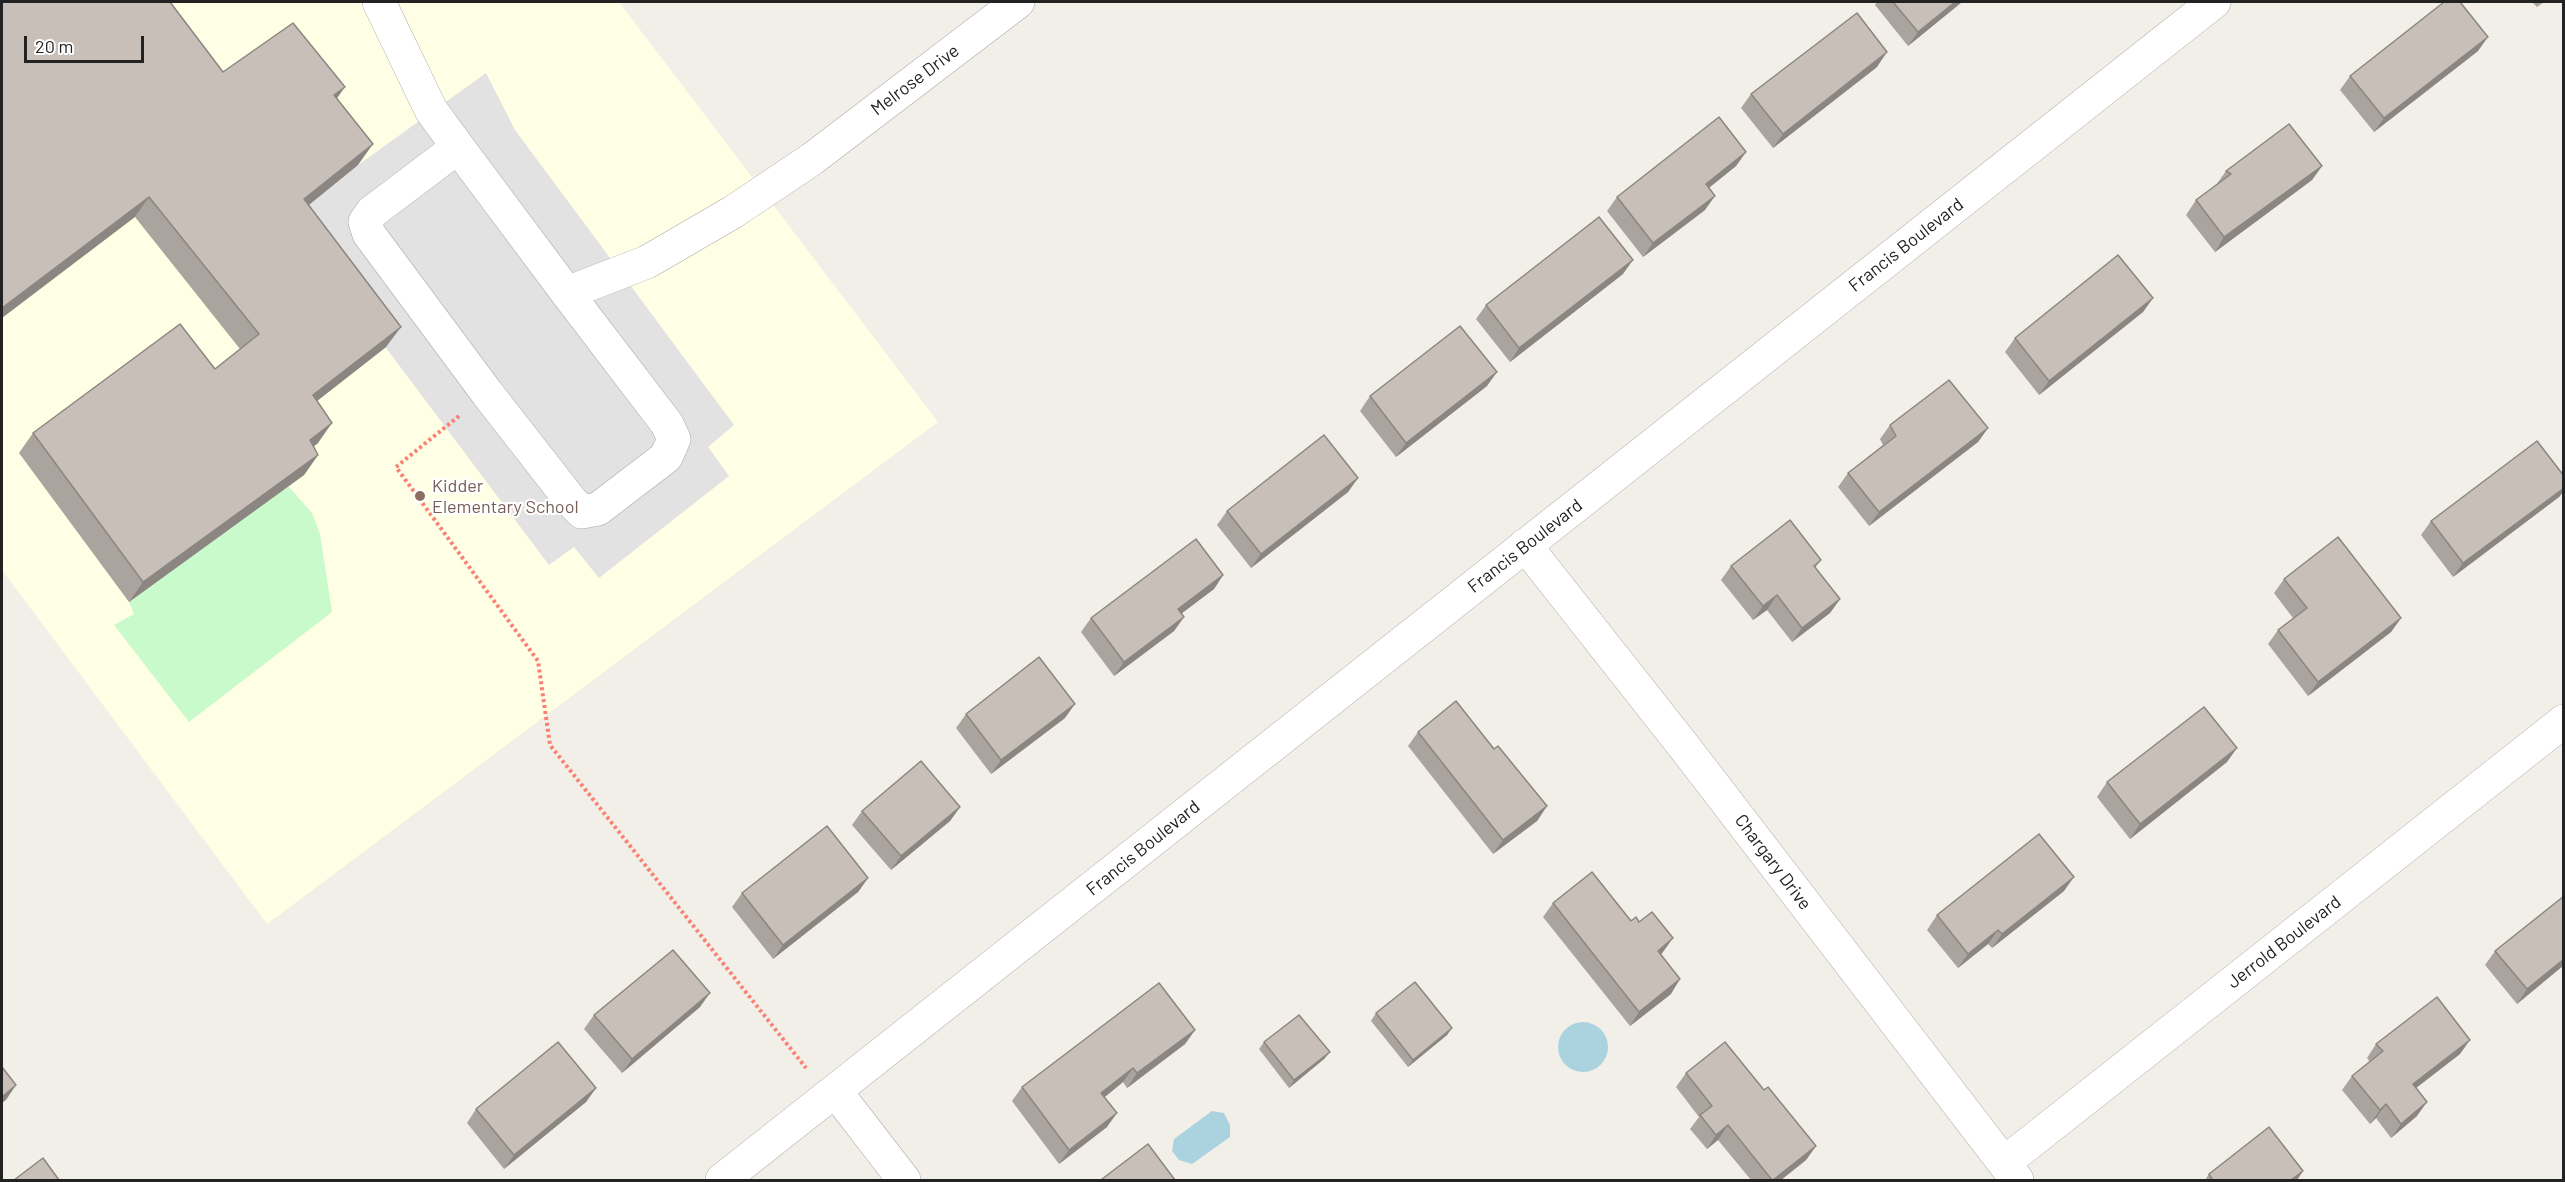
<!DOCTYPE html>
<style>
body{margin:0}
#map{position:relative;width:2565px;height:1182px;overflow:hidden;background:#f2efe9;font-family:Barlow,sans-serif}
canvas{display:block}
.frame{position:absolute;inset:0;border:3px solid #222;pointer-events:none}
.scale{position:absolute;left:24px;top:36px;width:120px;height:27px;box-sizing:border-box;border:3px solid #222;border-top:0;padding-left:8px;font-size:18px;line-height:21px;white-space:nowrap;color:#222;-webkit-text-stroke:4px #fff;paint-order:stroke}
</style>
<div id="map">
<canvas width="2565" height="1182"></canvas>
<div class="frame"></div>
<div class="scale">20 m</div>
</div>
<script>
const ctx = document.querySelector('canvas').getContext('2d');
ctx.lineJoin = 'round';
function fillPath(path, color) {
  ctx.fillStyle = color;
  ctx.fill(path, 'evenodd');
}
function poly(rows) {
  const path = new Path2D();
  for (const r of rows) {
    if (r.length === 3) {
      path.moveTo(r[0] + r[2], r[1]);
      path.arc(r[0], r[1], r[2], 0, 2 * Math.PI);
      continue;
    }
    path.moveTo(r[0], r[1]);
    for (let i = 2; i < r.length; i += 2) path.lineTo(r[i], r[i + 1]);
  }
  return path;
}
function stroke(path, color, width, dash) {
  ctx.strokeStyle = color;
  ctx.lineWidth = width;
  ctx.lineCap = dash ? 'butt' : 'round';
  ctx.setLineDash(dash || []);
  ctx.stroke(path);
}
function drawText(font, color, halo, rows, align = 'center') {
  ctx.font = font + ' Barlow,sans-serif';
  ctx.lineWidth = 4.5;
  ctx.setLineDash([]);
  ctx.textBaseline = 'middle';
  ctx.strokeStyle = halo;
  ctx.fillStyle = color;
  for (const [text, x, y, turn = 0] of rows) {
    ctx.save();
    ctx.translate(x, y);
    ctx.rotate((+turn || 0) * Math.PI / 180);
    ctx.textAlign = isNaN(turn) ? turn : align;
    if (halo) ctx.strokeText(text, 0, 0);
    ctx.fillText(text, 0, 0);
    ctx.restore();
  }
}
const education = poly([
 [2,2,619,2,938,422,267,924,2,570]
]);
const park = poly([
 [288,486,312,513,320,534,332,612,189,722,114,625,134,614,129,602]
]);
const parking = poly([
 [486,73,515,130,734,425,708,447,729,476,599,578,574,547,549,565,290,220,358,165]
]);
const water = poly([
 [1583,1047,25],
 [1212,1111,1224,1113,1230,1125,1230,1137,1192,1164,1179,1160,1172,1151,1174,1139]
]);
const path = poly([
 [459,416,396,467,538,661,550,745,806,1068]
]);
const minor = poly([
 [379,2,431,110,458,147,567,293,667,424,674,439,666,457,598,509,582,512,572,502,487,393,369,234,365,222,372,212,458,147],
 [567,293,647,262,733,212,812,159,1018,2],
 [1525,545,1689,753,2017,1180],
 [836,1092,904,1180],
 [2004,1163,2564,721],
 [722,1180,2214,2]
]);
const wall = poly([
 [1877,2,1962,2,1908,46,1875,5],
 [2532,2,2544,2,2537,7],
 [2478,51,2374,132,2340,90,2350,76],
 [1877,67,1773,148,1741,108,1751,94],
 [223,72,336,99,358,165,309,205,386,347,317,401,318,443,314,446,318,455,304,475,129,602,19,453,33,433,215,369,240,349,135,217],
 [1746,152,1736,166,1709,188,1705,210,1643,257,1607,211,1617,197],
 [2322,166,2312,180,2215,252,2186,215,2196,200,2216,185,2226,171],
 [1623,274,1510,362,1476,319,1486,305],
 [2153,298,2143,312,2039,395,2005,352,2015,338],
 [1487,386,1396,457,1360,411,1370,396],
 [1890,425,1988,428,1978,442,1869,526,1838,487,1848,473,1883,445,1880,439],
 [2564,476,2564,491,2559,497,2453,577,2421,535,2431,521],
 [1358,478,1348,492,1251,568,1217,525,1227,511],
 [1821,560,1815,568,1840,599,1830,613,1792,642,1767,610,1753,620,1721,580,1731,566],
 [1223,575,1214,589,1182,613,1184,617,1174,631,1114,676,1081,632,1091,618],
 [2284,579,2401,618,2391,632,2308,696,2268,644,2278,630,2293,618,2274,593],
 [966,714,1065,718,991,774,956,728],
 [1418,732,1494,749,1547,806,1537,821,1493,854,1408,746],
 [2227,762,2130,839,2097,797,2107,782],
 [960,807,950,821,891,870,852,825,862,811],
 [868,878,858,892,773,959,732,907,742,893],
 [2064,891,1992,948,1988,944,1958,968,1927,930,1937,915],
 [1553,903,1631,921,1663,952,1661,955,1671,994,1630,1026,1543,917],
 [2495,951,2564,965,2517,1004,2485,965],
 [700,1007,622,1073,584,1029,594,1015],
 [1376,1013,1452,1028,1447,1035,1408,1067,1371,1021],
 [1195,1030,1185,1044,1127,1088,1123,1082,1105,1097,1107,1127,1059,1164,1012,1101,1022,1087],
 [1264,1042,1330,1052,1324,1059,1289,1088,1259,1049],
 [2376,1044,2460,1054,2416,1088,2417,1116,2391,1138,2376,1118,2370,1124,2342,1090,2352,1076,2370,1062,2367,1058],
 [1686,1073,1764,1090,1816,1146,1806,1160,1781,1180,1751,1180,1718,1140,1707,1149,1690,1129,1699,1117,1676,1087],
 [596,1088,586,1102,504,1169,467,1123,476,1109],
 [2303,1171,2297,1180,2205,1180,2209,1174]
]);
const shadedWall = poly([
 [1955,2,1962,2,1908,46,1918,32],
 [2488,37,2478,51,2374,132,2384,118],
 [1887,52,1877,67,1773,148,1783,134],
 [345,87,330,108,334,95],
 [373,144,358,165,290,220,304,199],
 [1746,152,1736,166,1696,198,1706,184],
 [2322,166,2312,180,2215,252,2224,237],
 [1715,196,1705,210,1643,257,1653,243],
 [149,197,135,217,2,318,2,308],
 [1633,260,1623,274,1510,362,1519,348],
 [2153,298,2143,312,2039,395,2049,381],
 [401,327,386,347,299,415,313,395],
 [1497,372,1487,386,1396,457,1406,443],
 [332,423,318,443,296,460,310,440],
 [1988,428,1978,442,1869,526,1879,512],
 [318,455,304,475,129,602,143,582],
 [1358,478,1348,492,1251,568,1261,554],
 [2564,488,2564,491,2559,497,2453,577,2463,563],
 [1223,575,1214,589,1169,623,1178,609],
 [1777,595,1767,610,1753,620,1763,606],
 [1840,599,1830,613,1792,642,1802,628],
 [1184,617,1174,631,1114,676,1124,662],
 [2401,618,2391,632,2308,696,2318,682],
 [1075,704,1065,718,991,774,1001,760],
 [2237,748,2227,762,2130,839,2140,824],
 [1547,806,1537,821,1493,854,1503,840],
 [960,807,950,821,891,870,901,856],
 [2074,877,2064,891,1992,948,2002,934],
 [868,878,858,892,773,959,783,945],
 [1998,930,1988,944,1958,968,1968,954],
 [1673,938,1663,952,1648,965,1658,951],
 [2564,959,2564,965,2517,1004,2527,989],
 [1680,979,1671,994,1630,1026,1639,1012],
 [710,993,700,1007,622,1073,632,1059],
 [1452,1028,1447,1035,1408,1067,1413,1060],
 [1195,1030,1185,1044,1127,1088,1137,1073],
 [2470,1040,2460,1054,2403,1098,2413,1084],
 [1330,1052,1324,1059,1289,1088,1294,1080],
 [1133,1068,1123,1082,1092,1107,1101,1093],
 [16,1085,6,1100,2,1103,2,1097],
 [596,1088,586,1102,504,1169,514,1155],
 [2427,1102,2417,1116,2391,1138,2401,1124],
 [2386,1104,2376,1118,2370,1124,2380,1110],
 [1117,1113,1107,1127,1059,1164,1069,1150],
 [1728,1125,1718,1140,1707,1149,1716,1135],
 [1816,1146,1806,1160,1781,1180,1773,1180],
 [2303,1171,2297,1180,2291,1180]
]);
const building = poly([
 [2,2,170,2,223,72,293,23,345,87,334,95,373,144,304,199,401,327,313,395,332,423,310,440,318,455,143,582,33,433,180,324,215,369,259,334,149,197,2,308,2,2],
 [1893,2,1955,2,1918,32,1893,2],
 [2444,2,2460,2,2488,37,2384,118,2350,76,2444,2],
 [1857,13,1887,52,1783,134,1751,94,1857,13],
 [1719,117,1746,152,1706,184,1715,196,1653,243,1617,197,1719,117],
 [2289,124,2322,166,2224,237,2196,200,2231,174,2226,171,2289,124],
 [1599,217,1633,260,1519,348,1486,305,1599,217],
 [2118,255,2153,298,2049,381,2015,338,2118,255],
 [1460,326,1497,372,1406,443,1370,396,1460,326],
 [1949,380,1988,428,1879,512,1848,473,1896,436,1890,425,1949,380],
 [1324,435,1358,478,1261,554,1227,511,1324,435],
 [2537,441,2564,476,2564,488,2463,563,2431,521,2537,441],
 [1790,520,1821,560,1814,566,1840,599,1802,628,1777,595,1763,606,1731,566,1790,520],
 [2338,537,2401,618,2318,682,2278,630,2307,608,2284,579,2338,537],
 [1196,539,1223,575,1178,609,1184,617,1124,662,1091,618,1196,539],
 [1039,657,1075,704,1001,760,966,714,1039,657],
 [1456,701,1494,749,1498,746,1547,806,1503,840,1418,732,1456,701],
 [2204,707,2237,748,2140,824,2107,782,2204,707],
 [921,761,960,807,901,856,862,811,921,761],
 [827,826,868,878,783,945,742,893,827,826],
 [2039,834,2074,877,2002,934,1998,930,1968,954,1937,915,2039,834],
 [1592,872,1631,921,1636,917,1639,922,1652,912,1673,938,1658,951,1680,979,1639,1012,1553,903,1592,872],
 [2564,896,2564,959,2527,989,2495,951,2564,896],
 [673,950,710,993,632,1059,594,1015,673,950],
 [1415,982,1452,1028,1413,1060,1376,1013,1415,982],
 [1159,983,1195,1030,1137,1073,1133,1068,1101,1093,1117,1113,1069,1150,1022,1087,1159,983],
 [2437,997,2470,1040,2413,1084,2427,1102,2401,1124,2386,1104,2380,1110,2352,1076,2383,1051,2376,1044,2437,997],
 [1299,1015,1330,1052,1294,1080,1264,1042,1299,1015],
 [558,1042,596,1088,514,1155,476,1109,558,1042],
 [1725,1042,1764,1090,1768,1087,1816,1146,1773,1180,1772,1180,1728,1125,1716,1135,1700,1115,1712,1106,1686,1073,1725,1042],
 [2,1067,16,1085,2,1097,2,1067],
 [2269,1127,2303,1171,2291,1180,2210,1180,2212,1179,2209,1174,2269,1127],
 [1148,1144,1175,1180,1103,1180,1102,1179,1148,1144],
 [43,1158,59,1180,14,1180,43,1158]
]);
const markers = [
 [420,496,6,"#8d6e63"]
];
const streetNames = [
 ["Melrose Drive",915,80,-37],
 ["Francis Boulevard",1906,245,-38],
 ["Francis Boulevard",1525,546,-38],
 ["Francis Boulevard",1143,848,-39],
 ["Chargary Drive",1773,862,53],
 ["Jerrold Boulevard",2284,942,-38]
];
const educationNames = [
 ["Kidder",432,486],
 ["Elementary School",432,507]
];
fillPath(education, '#ffffe5');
fillPath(park, '#c8facc');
fillPath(parking, '#e2e2e2');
fillPath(water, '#aad3df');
stroke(minor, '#a9a9a9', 34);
stroke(path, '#fa8072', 4, [3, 3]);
stroke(minor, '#fff', 33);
fillPath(wall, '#aba49e');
fillPath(shadedWall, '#8b8681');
fillPath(building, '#c7bfb8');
stroke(building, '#8b8681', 1.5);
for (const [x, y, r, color] of markers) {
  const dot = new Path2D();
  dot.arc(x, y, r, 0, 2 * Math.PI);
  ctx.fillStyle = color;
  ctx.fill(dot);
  stroke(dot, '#fff', 2);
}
drawText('18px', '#222', '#fff', streetNames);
drawText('18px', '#785e54', '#fff', educationNames, 'left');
</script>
